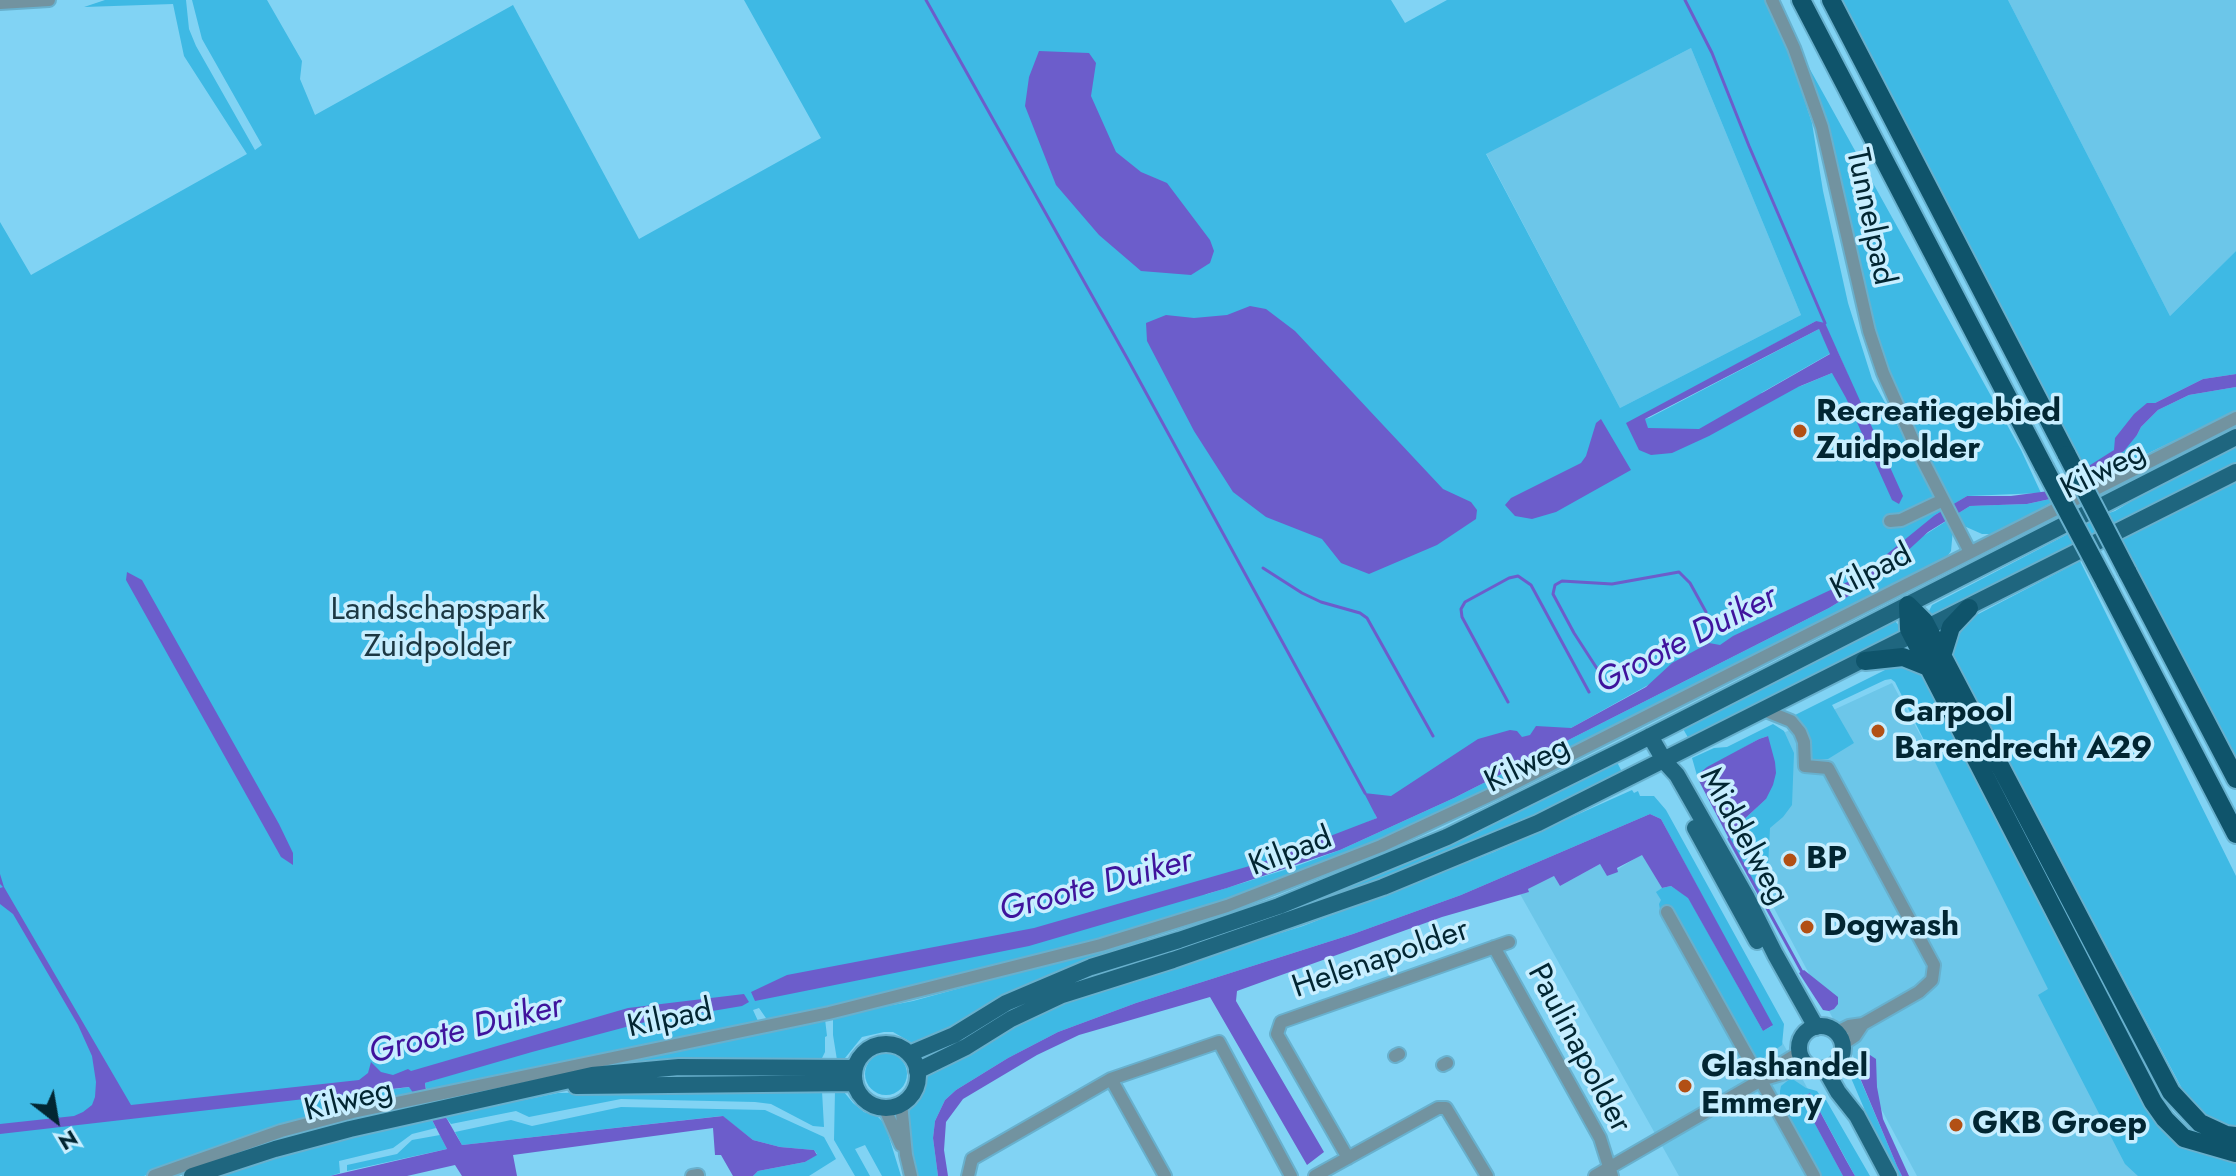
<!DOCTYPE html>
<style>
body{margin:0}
#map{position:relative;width:2236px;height:1176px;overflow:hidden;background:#81d3f4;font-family:Jost,sans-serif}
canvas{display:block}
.north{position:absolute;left:16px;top:1080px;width:80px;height:80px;-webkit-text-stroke:6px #c7eeff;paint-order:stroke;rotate:149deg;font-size:22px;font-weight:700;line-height:32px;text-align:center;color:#022632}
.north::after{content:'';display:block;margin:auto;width:28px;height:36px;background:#022632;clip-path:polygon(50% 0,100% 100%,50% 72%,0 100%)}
</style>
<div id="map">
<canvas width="2236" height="1176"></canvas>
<div class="north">N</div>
</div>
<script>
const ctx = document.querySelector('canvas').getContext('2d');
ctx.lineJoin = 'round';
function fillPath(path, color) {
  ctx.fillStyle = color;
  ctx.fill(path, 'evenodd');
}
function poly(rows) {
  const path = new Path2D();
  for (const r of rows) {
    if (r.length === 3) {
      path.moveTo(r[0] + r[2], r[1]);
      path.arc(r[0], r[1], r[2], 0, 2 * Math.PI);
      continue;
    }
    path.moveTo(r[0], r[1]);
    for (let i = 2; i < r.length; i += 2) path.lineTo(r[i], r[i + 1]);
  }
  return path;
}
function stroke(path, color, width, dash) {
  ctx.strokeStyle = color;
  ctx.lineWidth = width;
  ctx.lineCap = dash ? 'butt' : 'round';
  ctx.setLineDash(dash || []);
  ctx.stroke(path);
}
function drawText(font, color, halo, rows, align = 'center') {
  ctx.font = font + ' Jost,sans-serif';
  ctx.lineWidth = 7;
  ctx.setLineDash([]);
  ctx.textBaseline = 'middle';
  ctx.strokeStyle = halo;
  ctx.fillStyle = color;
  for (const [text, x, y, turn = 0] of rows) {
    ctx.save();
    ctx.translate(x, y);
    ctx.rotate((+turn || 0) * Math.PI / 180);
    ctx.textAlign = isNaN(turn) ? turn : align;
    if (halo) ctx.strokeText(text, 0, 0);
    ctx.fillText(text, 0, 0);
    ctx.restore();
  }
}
const built = poly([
 [2008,0,2236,0,2236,251,2170,316],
 [1691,48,1801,315,1620,408,1486,153],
 [1892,683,2160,1176,1917,1176,1743,850,1779,735],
 [1642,854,1662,888,1773,1025,1810,1093,1802,1097,1843,1176,1679,1176,1520,894,1529,892,1528,889,1554,876,1560,886,1600,864,1607,876]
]);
const green = poly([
 [105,0,186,0,189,29,196,46,255,150,262,145,202,39,192,0,267,0,302,61,300,79,315,115,513,5,639,239,821,138,744,0,1391,0,1405,23,1447,0,1765,0,1782,32,1812,123,1823,191,1848,303,1872,379,1944,510,1935,515,1920,538,1948,520,1953,529,1951,551,1946,558,1478,798,1322,866,1236,898,1035,958,768,1021,759,1008,753,1010,758,1021,756,1024,427,1092,425,1083,440,1078,387,1090,410,1087,415,1094,284,1125,144,1176,0,1176,0,222,31,275,247,154,184,56,173,4,84,7],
 [1691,48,1801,315,1620,408,1486,154],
 [1816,321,1837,350,1848,375,1832,373,1801,386,1761,393,1831,353,1819,329,1649,418,1633,421],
 [1877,579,1829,608,1454,798,1340,850,1294,867,1204,895,1377,818,1375,814,1571,728,1650,684],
 [1839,0,2008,0,2170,316,2236,251,2236,374,2203,379,2155,403,2115,450,2086,470],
 [1797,46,2021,450,2041,493,1967,496,1954,504,1951,500,1889,378],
 [2236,387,2236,411,2107,473,1993,534,1982,534,1964,526,1957,514,1970,506,2027,504,2050,499,2137,435,2141,427,2158,410,2189,395],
 [2236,445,2236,462,2120,521,2092,540,2071,545,1932,616,1929,611,1932,605,2066,535,2083,522,2115,511,2163,482],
 [2236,481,2236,759,2121,540],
 [2080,561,2236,876,2236,1128,2202,1113,2188,1100,1952,655,1951,639,1965,621],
 [1895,621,1904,631,1690,741,1682,727,1888,622],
 [1917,665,2180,1140,2199,1153,2236,1163,2236,1176,2138,1176,2125,1164,2038,995,2048,989,1895,682,1891,679,1885,680,1832,705,1854,743,1828,759,1814,760,1810,757,1791,717,1889,668],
 [1773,724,1784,731,1794,753,1792,805,1783,817,1770,828,1766,906,1729,839,1738,825,1766,799,1768,736,1759,739,1701,772,1698,779,1692,758,1714,748,1727,747],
 [1616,760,1623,774,1412,871,1143,964,944,1052,942,1047,998,1015,1072,981,1209,938,1366,879],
 [1632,790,1634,793,1638,791,1640,796,1654,796,1666,810,1784,1024,1782,1045,1759,1061,1753,1058,1672,909,1668,906,1660,910,1659,904,1661,900,1656,892,1662,888,1671,886,1688,897,1763,1031,1772,1026,1661,819,1650,814,1461,895,1353,934,1136,1003,1058,1032,1008,1058,956,1090,945,1100,935,1121,933,1138,938,1176,916,1176,907,1116,928,1076,1016,1024,1074,997,1303,926,1494,852],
 [1147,937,1147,941,1044,977,1005,995,946,1031,916,1045,893,1032,884,1032,862,1037,845,1058,837,1060,833,1035,833,1018,837,1016,913,1001],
 [825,1019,827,1036,825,1037,825,1052,820,1062,682,1063,223,1159,178,1176,166,1176,253,1145,334,1123],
 [886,1074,21],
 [1858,1074,1897,1166,1902,1176,1895,1176,1888,1164,1851,1078],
 [1791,1078,1806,1088,1817,1091,1823,1100,1826,1100,1870,1176,1855,1176,1810,1093,1801,1098,1843,1176,1818,1176,1783,1112,1786,1110,1780,1100,1780,1091,1781,1086],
 [697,1090,822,1091,824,1127,813,1126,771,1104,755,1102,621,1099,529,1117,516,1111,451,1124,445,1116,558,1093],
 [835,1090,844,1092,853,1103,864,1112,877,1116,885,1124,901,1176,882,1176,865,1145,855,1149,870,1176,855,1176,834,1140],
 [621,1107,765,1110,824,1137,836,1159,809,1176,753,1176,758,1171,805,1162,817,1154,814,1150,780,1147,753,1140,722,1116,462,1145,455,1132,511,1120,532,1126],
 [431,1118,436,1128,412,1134,393,1148,339,1161,340,1173,330,1176,212,1176,296,1149],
 [440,1135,447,1149,347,1171,347,1165,397,1154,412,1140]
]);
const water = poly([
 [1039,51,1089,53,1096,63,1091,96,1116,152,1141,172,1167,183,1210,240,1214,251,1210,263,1191,275,1141,271,1099,235,1056,185,1025,106,1029,77],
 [1250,306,1266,309,1295,331,1443,489,1471,502,1477,510,1476,519,1437,545,1369,574,1341,563,1322,539,1266,517,1233,492,1194,431,1147,341,1146,323,1166,315,1194,318,1227,315],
 [1816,321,1825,323,1903,496,1899,504,1892,500,1846,398,1832,373,1798,387,1709,436,1672,453,1651,455,1639,450,1626,423],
 [1819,329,1830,354,1699,429,1648,428,1645,419],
 [2236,374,2236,387,2189,395,2158,410,2141,427,2137,435,2124,451,2050,499,2027,504,1970,506,1928,532,1877,579,1829,608,1454,798,1340,850,1227,888,1029,946,755,1001,751,992,787,975,1034,928,1260,863,1377,818,1364,793,1391,796,1478,739,1510,730,1517,731,1522,737,1530,735,1536,726,1571,728,1646,687,1672,663,1709,643,1720,645,1733,636,1860,576,1935,515,1967,496,2011,496,2049,491,2114,450,2115,438,2134,414,2147,403,2155,403,2203,379],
 [1601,419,1631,470,1556,512,1532,519,1515,516,1505,505,1511,498,1581,463,1586,456,1596,423],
 [127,572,142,580,279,824,293,853,293,865,281,857,126,580],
 [1768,736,1775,762,1776,773,1773,785,1766,799,1738,825,1729,839,1698,779,1701,772,1707,767,1759,739],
 [1650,814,1661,819,1773,1025,1763,1031,1688,898,1671,886,1662,888,1642,855,1617,868,1618,872,1607,876,1600,864,1560,886,1554,876,1528,889,1529,892,1442,917,1237,991,1236,1001,1324,1152,1307,1165,1210,997,1079,1035,1037,1055,963,1099,946,1122,944,1150,948,1176,938,1176,933,1138,935,1121,945,1100,956,1090,1008,1058,1058,1032,1136,1003,1353,934,1461,895],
 [0,874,4,887,131,1105,359,1080,368,1073,371,1062,381,1072,393,1075,408,1069,411,1071,628,1008,744,994,749,1002,742,1006,641,1023,532,1052,435,1080,425,1083,426,1090,447,1119,462,1145,723,1116,753,1140,780,1147,814,1150,817,1155,805,1162,758,1171,753,1176,733,1176,721,1155,715,1155,713,1128,513,1155,517,1176,462,1176,455,1165,407,1176,330,1176,447,1149,431,1118,409,1087,0,1134,0,1124,74,1116,83,1112,92,1105,95,1097,96,1082,92,1056,78,1025,13,914,0,904,0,888,3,887,0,884],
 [1804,970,1838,997,1838,1004,1834,1009,1829,1011,1823,1010,1799,973],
 [1870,1055,1876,1059,1877,1087,1883,1119,1909,1176,1902,1176,1897,1166,1860,1078,1867,1057],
 [1810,1093,1846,1160,1855,1176,1843,1176,1801,1098]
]);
const stream = poly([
 [926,0,1127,358,1365,793],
 [1685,0,1712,53,1749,146,1825,323],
 [1263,568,1302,593,1321,602,1360,613,1367,618,1433,736],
 [1607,684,1574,633,1553,594,1555,585,1562,581,1612,584,1679,572,1690,583,1706,612],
 [1508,702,1462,617,1461,609,1465,602,1509,578,1518,576,1531,585,1589,692],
 [1729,839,1802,972]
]);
const minor = poly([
 [1772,0,1794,48,1822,127,1869,331,1883,373,1915,445],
 [0,3,49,0],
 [1918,451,1970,552],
 [1890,521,1901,520,1943,500],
 [1766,711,1791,721,1800,732,1804,742,1805,766,1828,768,1934,965,1932,980,1919,992,1863,1024,1849,1026,1837,1032],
 [1667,912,1814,1176],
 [1494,947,1600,1138,1612,1176],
 [1843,1044,1855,1036,1863,1024],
 [1395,1056,1399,1054],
 [1443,1065,1447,1063],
 [1768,1078,1788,1072,1805,1062],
 [1111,1079,1165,1176],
 [901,1103,906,1155,911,1176],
 [884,1107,901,1145],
 [1348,1158,1277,1034,1281,1022,1509,942],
 [154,1176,281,1131,353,1112,829,1013,1101,945,1227,906,1381,846,1501,790,2236,418],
 [692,1176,698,1175],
 [968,1176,972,1159,1111,1079,1219,1042,1291,1176],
 [1315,1176,1438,1108,1446,1108,1487,1176],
 [1595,1176,1761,1080,1779,1065,1800,1052]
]);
const major = poly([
 [1650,736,1665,762,1677,775,1747,898,1775,954,1816,1027],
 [1695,828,1757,941],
 [1821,1048,22],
 [886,1076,32],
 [909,1054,954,1035,1006,1003,1091,967,1179,940,1279,906,1447,837,1625,749,2236,437],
 [1825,1069,1838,1092,1857,1116,1889,1176],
 [917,1071,966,1047,1011,1019,1062,995,1173,960,1383,887,1538,823,2236,472],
 [576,1086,855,1083],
 [192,1176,275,1149,350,1129,592,1075,679,1067,855,1068]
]);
const highway = poly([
 [1801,0,2044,467],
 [1831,0,2067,455],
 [2127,571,2236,779],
 [2105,582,2236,834],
 [1908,605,1909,629,2153,1102,2165,1119,2184,1138,2236,1153],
 [1908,605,1924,621,2171,1092,2200,1123,2226,1135,2236,1136],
 [1942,656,1951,627,1969,608],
 [1865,661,1903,657,1928,667]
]);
const highwayBridge = poly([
 [2067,455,2127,571],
 [2044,467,2105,582]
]);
const markers = [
 [1800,431,8,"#b25015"],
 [1878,731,8,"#b25015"],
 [1790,860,8,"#b25015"],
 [1807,927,8,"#b25015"],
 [1685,1086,8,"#b25015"],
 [1956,1125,8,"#b25015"]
];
const streetNames = [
 ["Tunnelpad",1869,217,78],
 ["Kilweg",2104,472,-27],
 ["Kilpad",1872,573,-27],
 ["Kilweg",1528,766,-26],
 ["Middelweg",1743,837,61],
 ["Kilpad",1291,853,-21],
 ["Helenapolder",1381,960,-19],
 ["Kilpad",670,1020,-12],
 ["Paulinapolder",1578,1049,62],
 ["Kilweg",349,1102,-14]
];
const poiNames = [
 ["Recreatiegebied",1816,413],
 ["Zuidpolder",1816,450],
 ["Carpool",1894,713],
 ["Barendrecht A29",1894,750],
 ["BP",1806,860],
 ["Dogwash",1823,927],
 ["Glashandel",1701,1068],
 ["Emmery",1701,1105],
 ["GKB Groep",1972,1125]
];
const parkNames = [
 ["Landschapspark",438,611],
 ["Zuidpolder",438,648]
];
const waterNames = [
 ["Groote Duiker",1687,641,-27],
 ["Groote Duiker",1096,887,-15],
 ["Groote Duiker",466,1031,-14]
];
fillPath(built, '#6cc6e9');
fillPath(green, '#3eb9e4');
fillPath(water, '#6c5dcb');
stroke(stream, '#6c5dcb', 3);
stroke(minor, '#68b0cd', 16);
stroke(major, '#68b0cd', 20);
stroke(highway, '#68b0cd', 22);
stroke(minor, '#7293a0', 12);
stroke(major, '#1f667f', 16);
stroke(highway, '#0f546b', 18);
stroke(highwayBridge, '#68b0cd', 22, []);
stroke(highwayBridge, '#0f546b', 18);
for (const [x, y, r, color] of markers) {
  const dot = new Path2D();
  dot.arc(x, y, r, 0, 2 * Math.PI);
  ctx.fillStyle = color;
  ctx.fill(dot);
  stroke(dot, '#c7eeff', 3);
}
drawText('32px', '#022632', '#c7eeff', streetNames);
drawText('bold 32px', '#022632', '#c7eeff', poiNames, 'left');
drawText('32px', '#1c3843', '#c7eeff', parkNames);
drawText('italic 34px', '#3f149d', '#c7eeff', waterNames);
</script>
